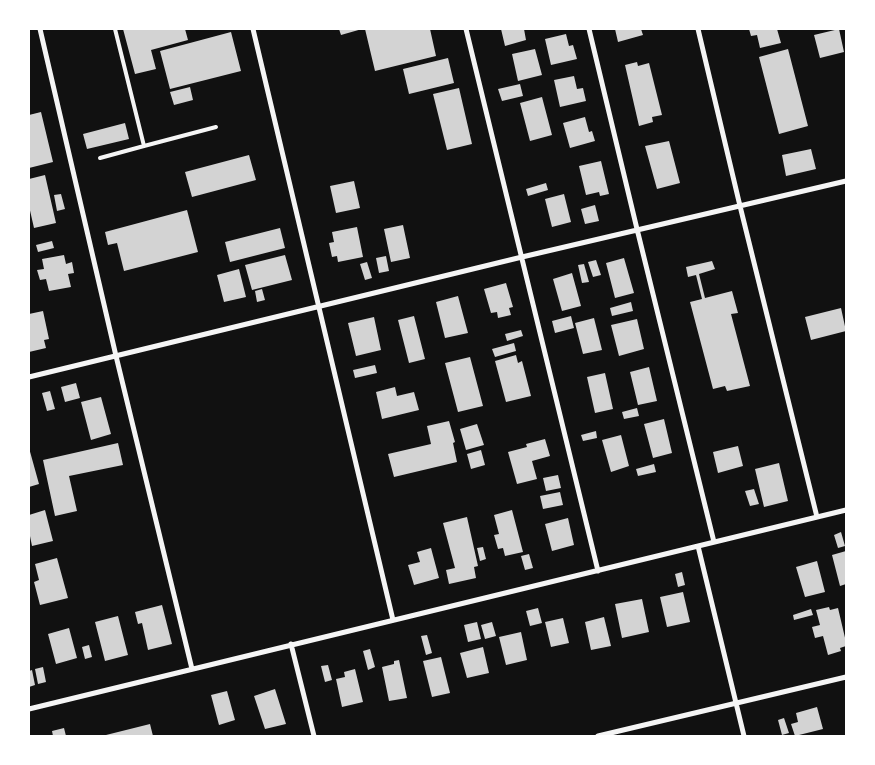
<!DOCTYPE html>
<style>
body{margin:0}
#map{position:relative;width:875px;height:765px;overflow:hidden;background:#111;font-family:"IBM Plex Sans",sans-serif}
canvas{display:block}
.frame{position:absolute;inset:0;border:30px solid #fff;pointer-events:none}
</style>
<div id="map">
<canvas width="875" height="765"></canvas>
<div class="frame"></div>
</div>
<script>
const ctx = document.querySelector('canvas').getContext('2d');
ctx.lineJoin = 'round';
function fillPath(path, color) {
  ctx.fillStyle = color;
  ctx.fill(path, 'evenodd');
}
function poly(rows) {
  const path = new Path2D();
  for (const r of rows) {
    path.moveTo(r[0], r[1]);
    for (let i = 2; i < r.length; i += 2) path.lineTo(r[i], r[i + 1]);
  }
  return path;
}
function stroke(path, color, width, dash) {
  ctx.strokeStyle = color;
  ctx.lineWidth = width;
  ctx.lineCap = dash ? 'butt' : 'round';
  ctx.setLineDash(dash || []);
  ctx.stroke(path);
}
const building = poly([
 [123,29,185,29,188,40,151,50,156,69,135,74],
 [339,29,362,29,341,35],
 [365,29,430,29,436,56,375,71],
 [501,29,524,29,526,40,505,46],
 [615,29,641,29,643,35,618,42],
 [749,29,777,29,781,43,760,48,757,35,751,36],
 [839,29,844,52,820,58,814,35],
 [231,32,241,71,170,89,160,51],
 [566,34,569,46,573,45,577,59,551,65,545,39],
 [535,49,542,75,518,81,512,54],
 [788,49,808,126,779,134,759,57],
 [448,58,454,83,409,94,403,69],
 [637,62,638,66,649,63,662,115,652,117,653,122,639,126,625,65],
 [574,76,577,89,583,88,586,101,560,107,554,80],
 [520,84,523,96,502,101,498,89],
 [190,87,193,100,174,105,170,92],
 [459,88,472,144,447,150,433,94],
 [542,97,552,135,530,141,520,103],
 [41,112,53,162,29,168,29,115],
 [585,117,589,132,592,131,595,141,570,148,563,123],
 [125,123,129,139,87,149,83,134],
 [669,141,680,183,657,189,645,146],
 [811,149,816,169,786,176,782,155],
 [249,155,256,180,192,197,185,172],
 [601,161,609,194,600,196,599,192,586,195,579,166],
 [45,175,56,223,34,228,29,206,29,179],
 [354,181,360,208,336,213,330,186],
 [546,183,548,190,528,196,526,189],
 [61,194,65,209,57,211,54,195],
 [564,194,571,222,552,227,545,199],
 [595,205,599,221,585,224,581,209],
 [187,210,198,252,124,271,117,243,108,245,105,232],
 [403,225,410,258,391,262,384,229],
 [357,227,363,257,338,262,337,256,332,257,329,243,334,242,332,232],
 [280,228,285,248,230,262,225,242],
 [52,241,54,248,38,252,36,245],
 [64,255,66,264,72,262,74,273,68,274,71,287,49,291,46,279,40,280,37,270,44,269,42,259],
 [285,255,292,280,252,290,245,265],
 [386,256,389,271,379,273,376,258],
 [624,258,634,293,615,298,606,263],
 [596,260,601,275,593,277,588,262],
 [712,261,715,269,699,274,705,298,732,291,738,313,731,314,750,386,727,391,725,386,713,389,690,302,702,299,696,275,688,277,686,267],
 [367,262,372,278,365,280,360,264],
 [584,264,589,282,582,283,578,265],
 [239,269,246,297,224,302,217,275],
 [572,273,581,306,562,311,553,279],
 [506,283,513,307,509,308,511,315,498,318,497,312,491,313,484,289],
 [262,289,265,300,257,302,255,291],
 [458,296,468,333,445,338,436,302],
 [631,302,633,311,612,316,610,308],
 [841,308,846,331,811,340,805,317],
 [43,311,49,339,44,340,46,348,29,352,29,314],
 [414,316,425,359,409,363,398,320],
 [571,316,574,328,555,333,552,321],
 [374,317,381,350,356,356,348,323],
 [594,318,602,350,583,354,575,323],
 [637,319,644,349,619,356,611,325],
 [521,330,523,336,507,341,505,334],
 [514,343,516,351,495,357,492,349],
 [516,355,518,363,522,361,531,396,506,402,495,361],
 [470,357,483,406,458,412,445,363],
 [375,365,377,373,355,378,353,370],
 [649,367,657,401,638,405,630,372],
 [605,373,613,409,595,413,587,377],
 [76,383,80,398,65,402,61,387],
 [395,387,397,396,414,392,419,410,382,419,376,392],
 [50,391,55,409,47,411,42,393],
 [101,397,111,434,91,440,81,402],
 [637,408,639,416,624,419,622,412],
 [664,419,672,453,653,458,644,424],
 [449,421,455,442,453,443,457,462,394,477,388,454,431,444,427,426],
 [477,424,484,445,466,450,460,429],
 [596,431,597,438,583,441,581,435],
 [621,435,629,466,611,472,602,440],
 [545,439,550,456,532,461,537,479,517,484,508,452,527,447,526,444],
 [118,443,123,465,69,476,77,511,55,516,43,460],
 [738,446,743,466,718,473,713,452],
 [29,448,39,484,29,487],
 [481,450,485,465,471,469,467,454],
 [779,463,788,501,764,507,755,469],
 [654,464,656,472,638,476,636,469],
 [558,475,561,488,546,491,543,478],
 [754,489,759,504,750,506,745,491],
 [560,492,563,505,543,509,540,496],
 [45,510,53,541,32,546,29,531,29,515],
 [512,510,523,552,505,556,503,548,498,549,494,535,499,534,494,515],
 [467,517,478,566,474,567,476,578,449,584,446,570,455,568,443,523],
 [568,518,574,545,552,551,545,524],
 [841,532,845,546,838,548,834,535],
 [483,547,486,559,480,561,477,548],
 [431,548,439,578,414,585,408,565,420,562,417,552],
 [846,551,846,584,840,586,832,555],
 [529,554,533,568,525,570,521,556],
 [57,558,68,598,40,605,34,582,39,580,35,564],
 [817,561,825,592,805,597,796,567],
 [682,572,685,585,678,587,675,574],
 [683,592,690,622,667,627,660,597],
 [642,599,649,632,622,638,615,604],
 [162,605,172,644,148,650,142,623,138,624,135,612],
 [829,607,830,610,838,608,846,642,846,646,840,648,841,651,828,655,823,636,815,638,812,627,820,625,816,610],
 [538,608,542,623,530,626,526,611],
 [811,609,813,615,794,620,793,615],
 [118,616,128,655,105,661,95,622],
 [604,617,611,646,591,650,585,622],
 [563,618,569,643,551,647,545,622],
 [477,622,481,639,468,642,464,625],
 [492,622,496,636,485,639,481,625],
 [69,628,77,658,56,664,48,634],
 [521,632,527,660,506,665,499,637],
 [427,635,432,653,426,655,421,636],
 [89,645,92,657,85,659,82,647],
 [483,647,489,673,467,678,460,653],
 [370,649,375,667,368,670,363,651],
 [441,657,450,693,432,697,423,661],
 [399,660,407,698,389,701,382,667,394,664,394,661],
 [328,665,332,680,325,682,321,666],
 [43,667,46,682,38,684,35,669],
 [355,669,363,702,342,707,336,679,345,677,344,672],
 [32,670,35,685,29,687,29,671],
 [275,689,286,724,265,729,254,696],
 [227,691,235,720,219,725,211,695],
 [817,707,823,729,795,736,791,724,798,722,796,713],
 [784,718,789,733,782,735,778,720],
 [150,724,153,736,102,736],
 [64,728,66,736,53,736,52,731]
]);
const service = poly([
 [115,29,144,146,216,127],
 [100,158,144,146]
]);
const minor = poly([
 [40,29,116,356,192,669],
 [253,29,393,620],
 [466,29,598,571],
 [589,29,637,229,714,542],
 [698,29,740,206,817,517],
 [29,377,522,257,846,181],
 [698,546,744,736],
 [291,644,314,736],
 [29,709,846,510],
 [598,736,846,677]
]);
fillPath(building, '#d3d3d3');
stroke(service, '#f5f5f5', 4);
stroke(minor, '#f5f5f5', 5);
</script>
